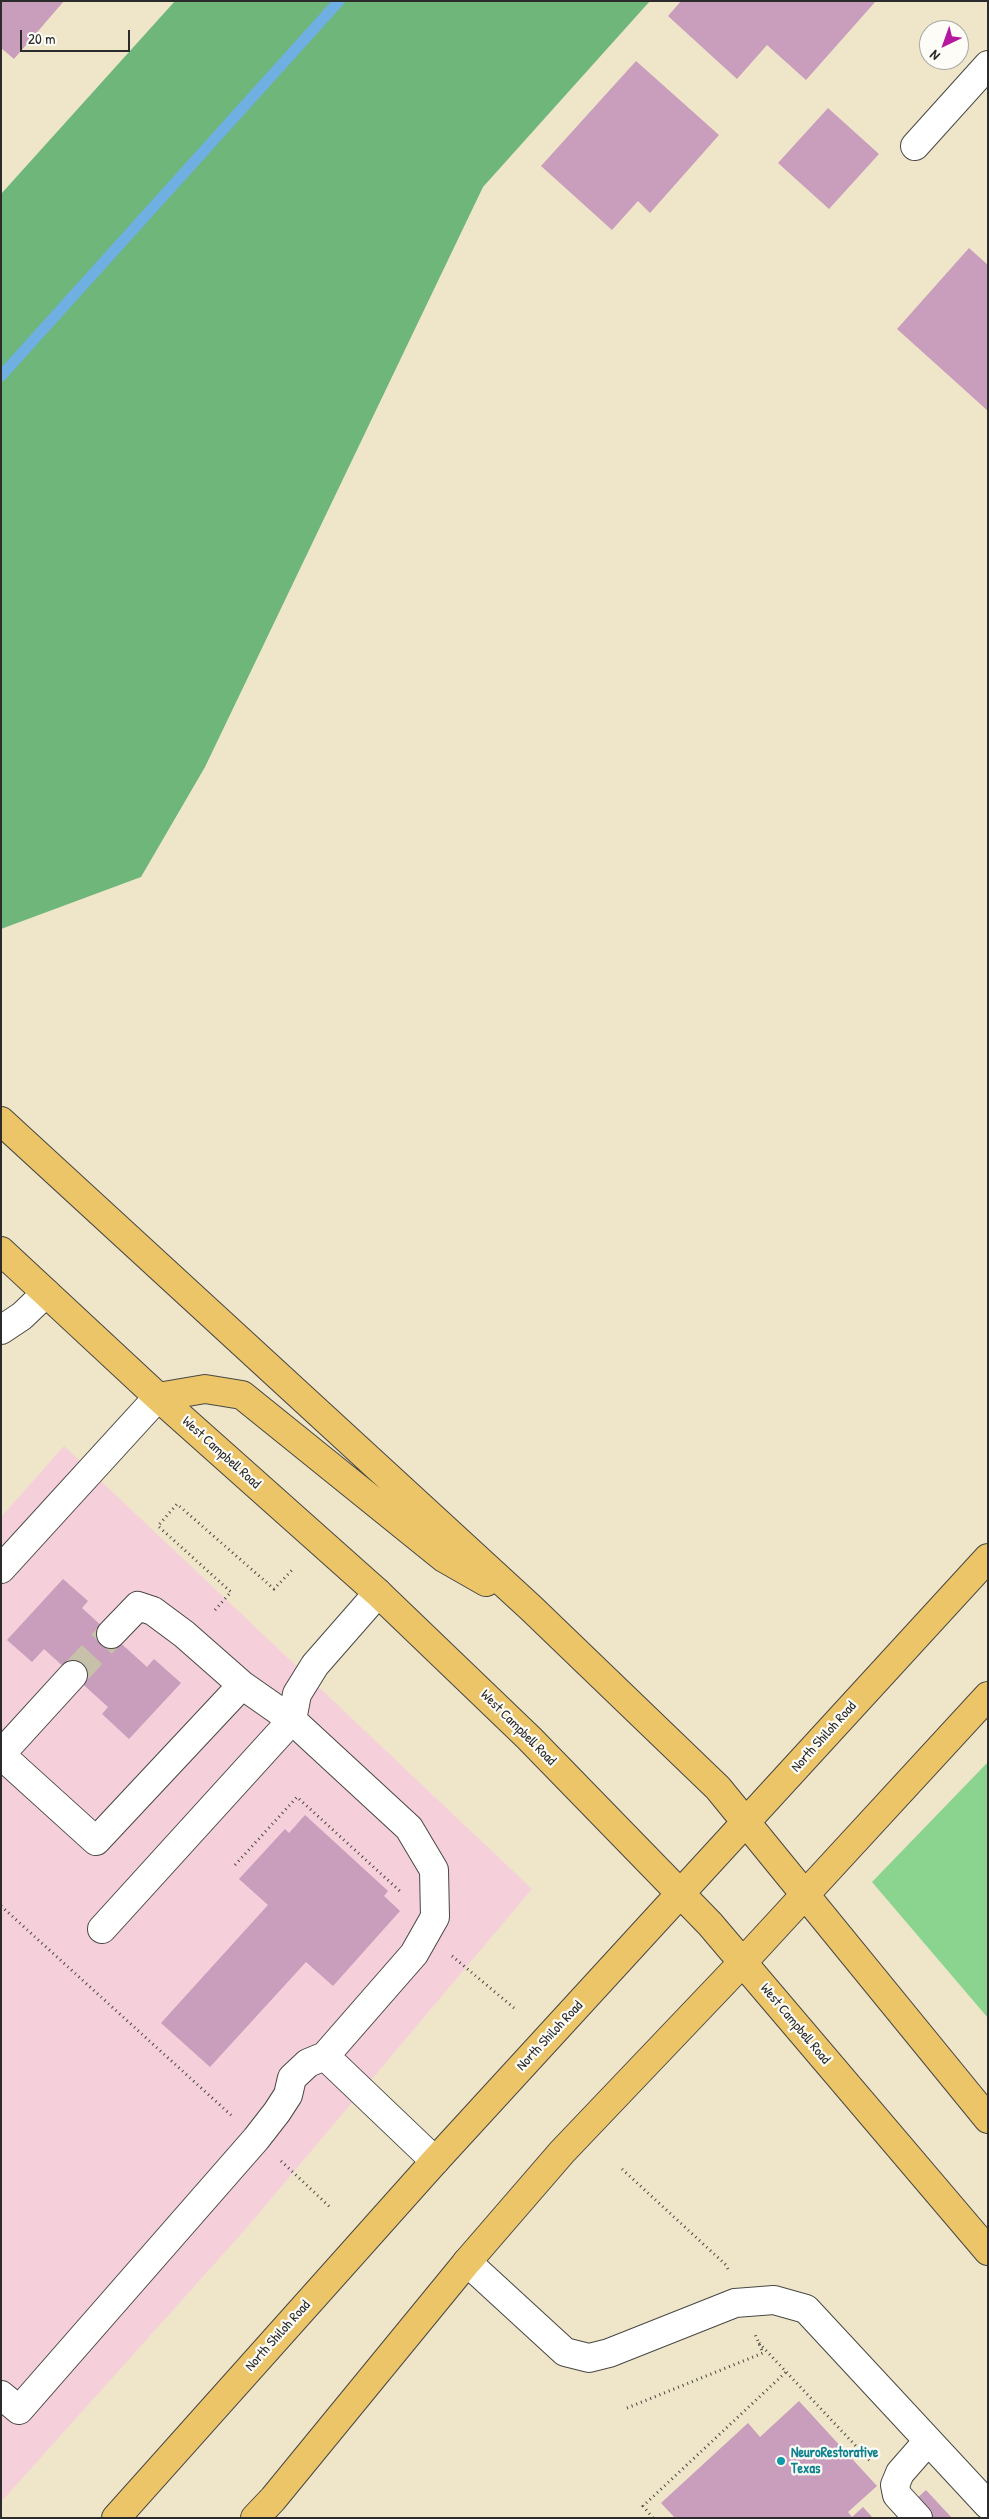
<!DOCTYPE html>
<style>
body{margin:0}
#map{position:relative;width:989px;height:2519px;overflow:hidden;background:#efe6ca;font-family:"Patrick Hand",sans-serif}
canvas{display:block}
.frame{position:absolute;inset:0;border:2px solid #2b2b2b;pointer-events:none}
.north{position:absolute;left:919px;top:20px;width:50px;height:50px;box-sizing:border-box;background:#fdfcf7;border:1px solid #a9a8a5;border-radius:50%;rotate:222deg;font-size:14px;font-weight:700;line-height:20px;text-align:center;color:#2b2b2b}
.north::after{content:'';display:block;margin:auto;width:18px;height:22px;background:#b5179e;clip-path:polygon(50% 0,100% 100%,50% 72%,0 100%)}
.scale{position:absolute;left:20px;top:30px;width:110px;height:22px;box-sizing:border-box;border:2px solid #2b2b2b;border-top:0;padding-left:6px;font-size:15px;line-height:18px;white-space:nowrap;color:#2b2b2b;-webkit-text-stroke:4px #fdfcf7;paint-order:stroke}
</style>
<div id="map">
<canvas width="989" height="2519"></canvas>
<div class="frame"></div>
<div class="north">N</div>
<div class="scale">20 m</div>
</div>
<script>
const ctx = document.querySelector('canvas').getContext('2d');
ctx.lineJoin = 'round';
function fillPath(path, color) {
  ctx.fillStyle = color;
  ctx.fill(path, 'evenodd');
}
function poly(rows) {
  const path = new Path2D();
  for (const r of rows) {
    path.moveTo(r[0], r[1]);
    for (let i = 2; i < r.length; i += 2) path.lineTo(r[i], r[i + 1]);
  }
  return path;
}
function stroke(path, color, width, dash) {
  ctx.strokeStyle = color;
  ctx.lineWidth = width;
  ctx.lineCap = dash ? 'butt' : 'round';
  ctx.setLineDash(dash || []);
  ctx.stroke(path);
}
function drawText(font, color, halo, rows, align = 'center') {
  ctx.font = font + ' "Patrick Hand",sans-serif';
  ctx.lineWidth = 4.5;
  ctx.setLineDash([]);
  ctx.textBaseline = 'middle';
  ctx.strokeStyle = halo;
  ctx.fillStyle = color;
  for (const [text, x, y, turn = 0] of rows) {
    ctx.save();
    ctx.translate(x, y);
    ctx.rotate((+turn || 0) * Math.PI / 180);
    ctx.textAlign = isNaN(turn) ? turn : align;
    if (halo) ctx.strokeText(text, 0, 0);
    ctx.fillText(text, 0, 0);
    ctx.restore();
  }
}
const built = poly([
 [64,1446,532,1889,243,2232,1,2502,1,1517]
]);
const green = poly([
 [988,1762,988,2018,872,1882]
]);
const forest = poly([
 [175,1,650,1,483,187,205,767,141,877,1,929,1,194]
]);
const stream = poly([
 [1,376,339,1]
]);
const building = poly([
 [1,1,64,1,14,59,1,48],
 [681,1,876,1,806,80,767,45,737,79,668,16],
 [636,61,719,135,650,213,638,201,612,230,541,166],
 [828,108,879,154,829,209,778,163],
 [969,248,988,265,988,411,897,329],
 [63,1579,88,1601,82,1608,147,1667,154,1659,181,1683,129,1739,102,1714,108,1707,44,1649,32,1662,7,1640],
 [305,1815,388,1891,384,1896,400,1911,333,1986,306,1962,210,2067,161,2023,268,1905,239,1879,285,1829,289,1833],
 [799,2401,877,2486,848,2512,852,2517,863,2507,873,2518,675,2518,661,2503,748,2423,760,2437],
 [926,2490,952,2518,895,2518]
]);
const minorTunnel = poly([
 [73,1675,111,1634]
]);
const path = poly([
 [215,1610,231,1592,158,1526,177,1504,274,1589,294,1568],
 [235,1865,297,1797,402,1893],
 [1,1906,232,2116],
 [452,1956,514,2008],
 [281,2161,332,2209],
 [622,2169,726,2265,729,2271],
 [759,2343,870,2461],
 [627,2408,763,2353,755,2334],
 [653,2518,643,2506,786,2372]
]);
const minor = poly([
 [915,146,988,65],
 [1,1330,22,1316,46,1293],
 [1,1569,158,1397],
 [111,1634,138,1606,153,1611,184,1634,242,1685],
 [1,1754,73,1675],
 [1,1755,96,1841,242,1685,292,1720,102,1929],
 [325,2056,414,1954,435,1917,434,1870,409,1828,292,1720,297,1694,315,1665,378,1593],
 [467,2262,565,2352,589,2358,609,2353,735,2303,774,2300,806,2309,988,2505],
 [1,2395,19,2410,256,2139,277,2112,288,2095,292,2078,308,2063,325,2056,435,2161],
 [918,2518,897,2495,895,2485,900,2473,928,2441]
]);
const major = poly([
 [1,1121,531,1608,718,1788,988,2119],
 [1,1251,158,1397,378,1593,529,1738,710,1924,988,2251],
 [158,1397,205,1389,242,1395,444,1558,486,1582],
 [116,2518,435,2161,988,1558],
 [255,2518,273,2499,467,2262,562,2152,743,1962,988,1696]
]);
const markers = [
 [781,2461,5,"#0f9aa8"]
];
const streetNames = [
 ["West Campbell Road",221,1453,42],
 ["West Campbell Road",518,1728,45],
 ["North Shiloh Road",824,1737,-48],
 ["West Campbell Road",795,2024,50],
 ["North Shiloh Road",550,2036,-47],
 ["North Shiloh Road",278,2336,-48]
];
const cultureNames = [
 ["NeuroRestorative",791,2453],
 ["Texas",791,2469]
];
fillPath(built, '#f5cfda');
fillPath(green, '#8ad490');
fillPath(forest, '#6fb67a');
stroke(stream, '#6fafe2', 11);
fillPath(building, '#c99dbc');
stroke(minorTunnel, '#c8c1aa', 28, [28, 14]);
stroke(minor, '#484743', 30);
stroke(major, '#484743', 30);
stroke(path, '#484743', 3, [1, 4]);
stroke(minor, '#fff', 28);
stroke(major, '#edc569', 28);
for (const [x, y, r, color] of markers) {
  const dot = new Path2D();
  dot.arc(x, y, r, 0, 2 * Math.PI);
  ctx.fillStyle = color;
  ctx.fill(dot);
  stroke(dot, '#fdfcf7', 2);
}
drawText('14px', '#2b2b2b', '#fdfcf7', streetNames);
drawText('bold 14px', '#0d838f', '#fdfcf7', cultureNames, 'left');
</script>
